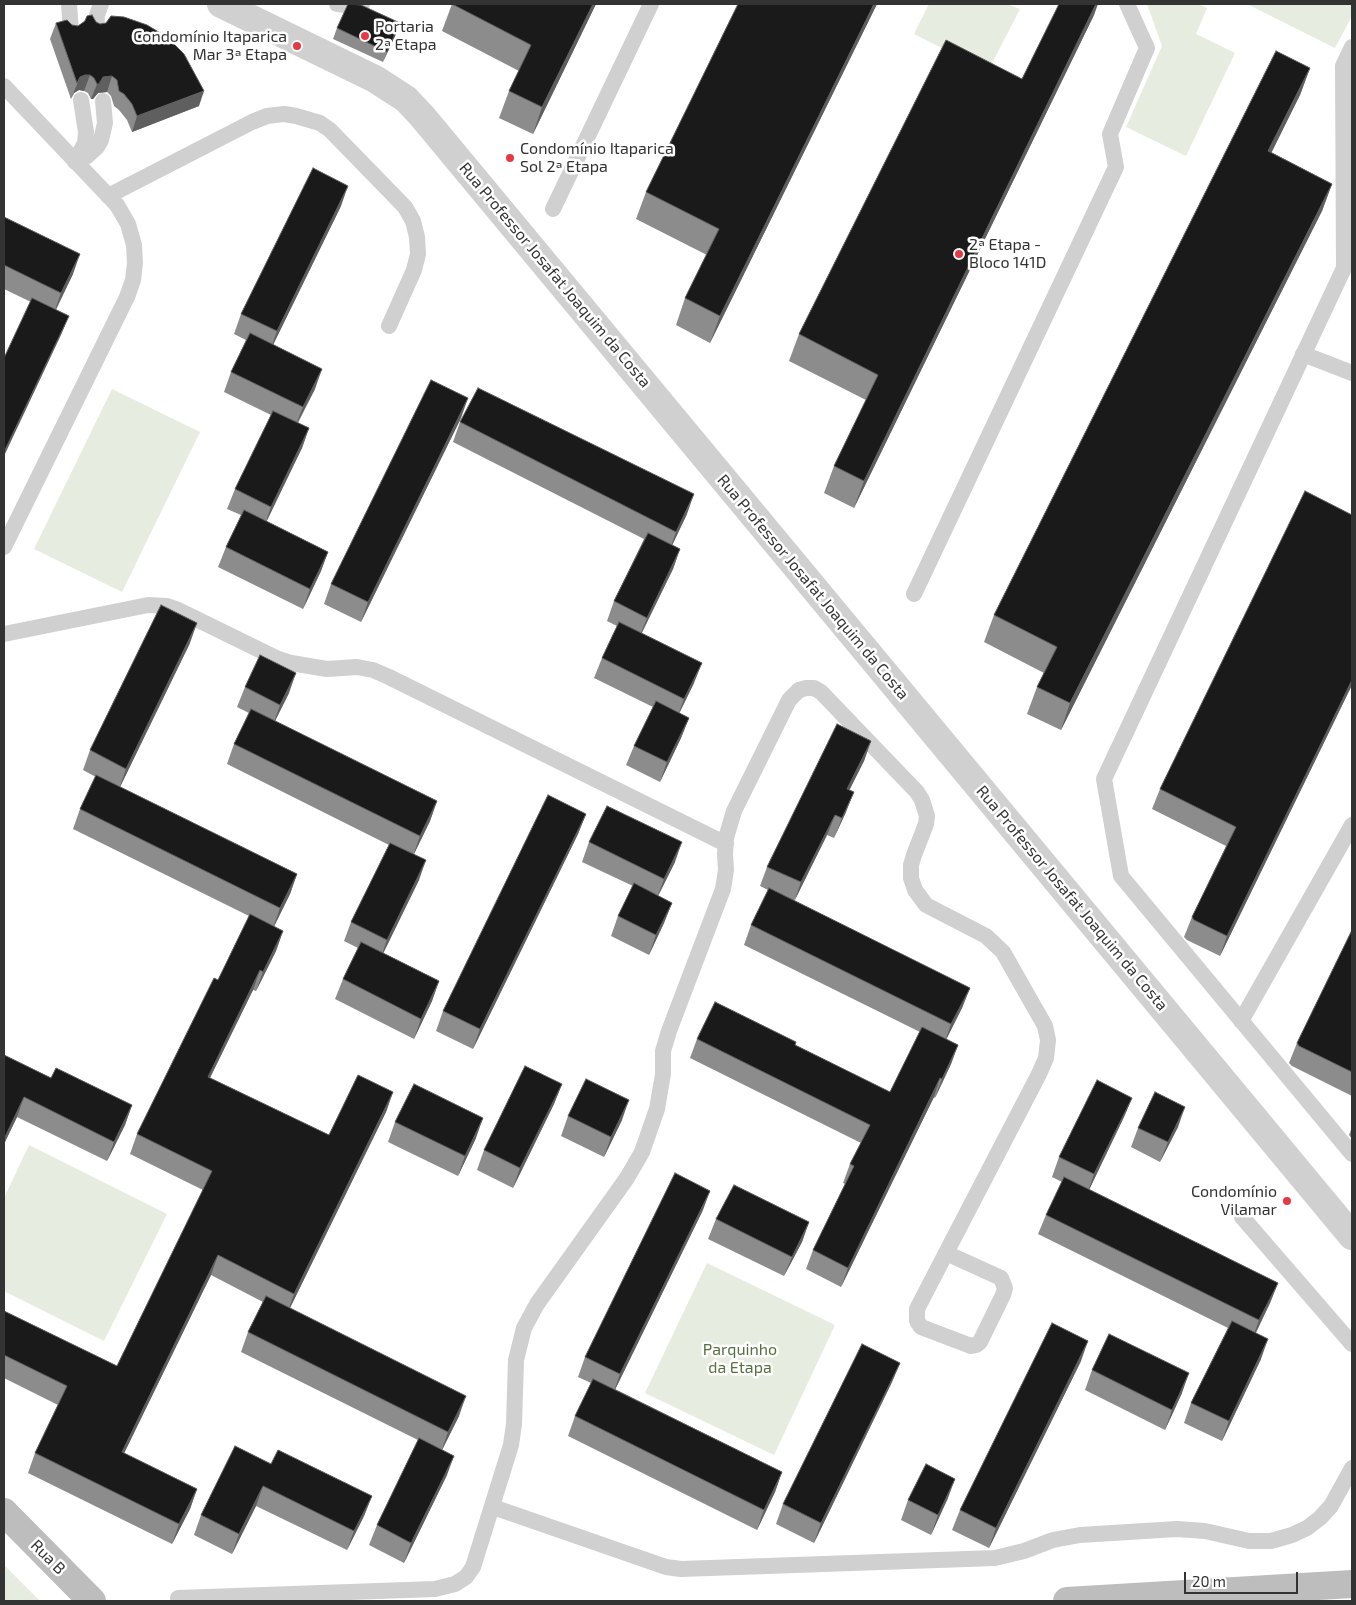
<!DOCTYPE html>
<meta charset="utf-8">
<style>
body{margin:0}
#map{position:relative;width:1356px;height:1605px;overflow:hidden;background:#fff;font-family:"Exo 2",sans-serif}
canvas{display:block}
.frame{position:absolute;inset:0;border:5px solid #333;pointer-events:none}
.scale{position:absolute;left:1184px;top:1572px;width:114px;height:22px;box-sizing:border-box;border:2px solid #333;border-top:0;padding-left:6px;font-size:15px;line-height:18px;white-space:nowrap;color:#333;-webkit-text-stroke:4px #fff;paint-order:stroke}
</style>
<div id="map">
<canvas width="1356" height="1605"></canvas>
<div class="frame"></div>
<div class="scale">20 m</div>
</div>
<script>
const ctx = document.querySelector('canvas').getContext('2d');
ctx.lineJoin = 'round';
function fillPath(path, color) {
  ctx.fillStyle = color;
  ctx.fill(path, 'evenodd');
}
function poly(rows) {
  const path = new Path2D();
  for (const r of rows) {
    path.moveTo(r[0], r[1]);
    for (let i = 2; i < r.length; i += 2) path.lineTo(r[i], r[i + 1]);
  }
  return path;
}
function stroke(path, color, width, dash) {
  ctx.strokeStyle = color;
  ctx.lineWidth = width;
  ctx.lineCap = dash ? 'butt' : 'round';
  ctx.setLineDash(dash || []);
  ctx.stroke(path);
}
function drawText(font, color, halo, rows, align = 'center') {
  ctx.font = font + ' "Exo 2",sans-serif';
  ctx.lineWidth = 5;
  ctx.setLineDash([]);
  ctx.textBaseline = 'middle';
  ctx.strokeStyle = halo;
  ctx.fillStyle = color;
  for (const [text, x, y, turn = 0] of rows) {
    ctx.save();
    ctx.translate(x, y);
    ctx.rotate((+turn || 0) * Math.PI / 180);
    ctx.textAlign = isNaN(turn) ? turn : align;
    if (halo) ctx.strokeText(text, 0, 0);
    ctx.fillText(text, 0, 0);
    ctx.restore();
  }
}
const green = poly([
 [929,4,1007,4,1020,9,988,71,914,34],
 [1147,4,1198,4,1207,8,1196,34,1235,53,1186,156,1126,127,1162,46],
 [1247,4,1352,4,1352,16,1335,48],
 [112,389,200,432,122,592,34,549],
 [29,1145,167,1214,104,1341,4,1291,4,1198],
 [707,1263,835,1325,774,1455,645,1393],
 [4,1565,40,1601,4,1601]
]);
const service = poly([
 [69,4,71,32],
 [337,4,354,6,362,4],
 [96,30,97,15,101,4],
 [1352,47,1343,66,1344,268,1104,779,1121,876,1352,1154],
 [4,86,117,205,128,224,134,245,135,263,133,280,127,297,4,547],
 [81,100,86,132,85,143,75,162,87,156,97,147,101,140,105,123,103,101],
 [108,196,252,122,267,116,284,114,296,116,320,123,330,130,405,207,413,221,417,237,418,254,414,270,389,326],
 [553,209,651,4],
 [1303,354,1352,373],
 [914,594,1116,167,1110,134,1147,48,1127,4],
 [4,634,148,605,167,606,176,609,276,658,291,663,327,669,357,667,373,670,389,677,726,844],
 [1241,1021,1352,825],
 [1242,1217,1352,1344],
 [493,1507,666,1567,681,1569,995,1558,1024,1551,1053,1540,1080,1535,1177,1529,1205,1531,1249,1541,1271,1541,1292,1535,1307,1528,1320,1518,1331,1506,1352,1468],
 [178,1598,435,1589,455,1584,466,1577,473,1567,511,1445,514,1424,516,1360,524,1328,537,1304,627,1178,642,1152,657,1109,663,1074,663,1051,669,1031,723,889,726,870,725,854,726,838,734,811,789,700,799,690,806,688,814,688,821,692,917,792,922,800,927,816,926,824,914,855,911,865,911,878,915,890,926,905,986,936,1003,952,1045,1026,1048,1040,1046,1058,1039,1074,946,1253,917,1309,917,1321,921,1327,971,1346,976,1345,980,1342,1003,1295,1005,1288,1001,1278,946,1253]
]);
const minor = poly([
 [221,4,375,79,406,99,422,116,1352,1236]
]);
const secondary = poly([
 [4,1512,92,1601],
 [1067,1601,1352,1584]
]);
const wall = poly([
 [452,4,596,4,533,134,499,118,509,91,519,71,442,31],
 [877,4,710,343,676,325,685,298,707,255,636,219,646,192],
 [1094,15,854,508,824,493,834,466,866,400,789,361,799,334,1022,79],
 [87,16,96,22,199,106,132,132,127,120,119,110,114,106,111,96,107,92,98,93,93,99,91,99,88,93,84,91,79,90,74,93,71,99,50,39,56,23,78,26,84,22],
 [400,23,396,34,383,62,333,39,337,28],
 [1310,68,1300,95,1271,152,1332,184,1322,211,1061,730,1027,714,1037,687,1044,673,984,642,994,615],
 [341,206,273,345,315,389,298,423,309,428,302,448,266,521,328,552,321,571,303,609,218,567,226,547,241,515,227,509,235,489,271,415,224,392,231,372,246,340,234,334,241,314],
 [4,217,73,274,56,310,61,335,31,302,4,289],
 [461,418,361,622,324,604,331,584],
 [460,422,687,514,672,545,680,549,673,569,642,633,694,683,679,713,689,718,681,738,660,782,626,765,634,746,653,707,594,678,602,658,617,626,607,621,614,601,644,539,453,442],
 [190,643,120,787,297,874,290,894,274,927,283,931,276,951,256,991,253,990,210,1078,329,1135,393,1092,386,1112,290,1308,459,1416,442,1450,447,1475,404,1563,369,1545,377,1525,418,1440,241,1352,248,1332,263,1302,211,1275,124,1453,197,1489,190,1509,172,1544,28,1473,35,1453,58,1405,4,1378,4,1311,117,1366,203,1190,130,1154,137,1134,218,980,249,916,73,829,80,809,96,777,83,770,90,750],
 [1352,685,1220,956,1187,940,1184,937,1192,917,1226,846,1152,809,1160,789],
 [245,687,289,693,275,721,437,801,430,821,414,854,419,880,383,953,439,981,432,1001,414,1039,335,999,343,979,358,948,344,941,351,922,389,845,227,764,234,744,249,713,237,707],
 [871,741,864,761,849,790,846,812,834,838,827,835,794,901,970,988,962,1008,946,1039,958,1045,951,1064,935,1098,934,1097,841,1287,806,1269,813,1250,845,1184,843,1183,850,1164,861,1143,690,1058,697,1039,795,1045,890,1092,920,1032,744,945,751,925,768,890,760,886,767,867],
 [586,814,578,834,473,1049,436,1031,443,1011],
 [589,842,675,862,658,896,672,903,664,923,649,955,611,936,618,916,633,886,582,862],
 [1352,930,1352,1096,1292,1066,1289,1063,1297,1043],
 [4,1055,51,1078,132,1105,125,1125,107,1161,17,1117,4,1144],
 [562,1084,554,1104,513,1188,477,1170,484,1150],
 [1132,1098,1124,1117,1089,1190,1278,1283,1270,1303,1256,1333,1261,1359,1222,1441,1184,1423,1191,1403,1228,1328,1038,1234,1046,1215,1062,1182,1052,1177,1059,1157],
 [568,1116,622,1120,604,1157,561,1136],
 [395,1122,476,1138,458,1176,388,1142],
 [1178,1127,1160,1162,1131,1147,1138,1128],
 [1352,1127,1352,1139,1349,1135],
 [703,1210,615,1389,782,1472,775,1492,757,1530,568,1436,575,1416,591,1383,578,1377,585,1357],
 [716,1219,809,1222,802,1242,784,1276,708,1239],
 [1081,1361,989,1548,952,1530,960,1510],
 [900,1363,892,1382,814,1543,776,1524,783,1504],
 [1092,1370,1182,1393,1165,1430,1085,1390],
 [271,1464,372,1496,364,1516,347,1550,256,1506,232,1554,194,1535,201,1515],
 [948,1498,931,1535,901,1520,908,1500]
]);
const shadedWall = poly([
 [593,4,596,4,533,134,542,107],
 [874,4,877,4,710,343,720,316],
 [1096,4,1098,4,1094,15,854,508,864,481],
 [400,23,396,34,383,62,387,52],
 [1310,68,1300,95,1259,178,1268,151],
 [85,75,90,75,84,91,79,90,74,93,71,99,80,77],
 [112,76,107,92,98,93,93,99,91,99,97,84,103,77],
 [204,91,199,106,132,132,137,116],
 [1332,184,1322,211,1061,730,1070,703],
 [348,186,341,206,270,351,277,331],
 [80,254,73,274,54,313,61,293],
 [69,316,61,335,4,456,4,452],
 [322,369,315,389,295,427,303,407],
 [468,398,461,418,361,622,368,602],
 [309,428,302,448,264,527,271,507],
 [694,494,687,514,669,552,676,532],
 [680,549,673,569,639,638,647,618],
 [328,552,321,571,303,609,310,589],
 [197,623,190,643,119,789,126,769],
 [702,663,694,683,677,718,684,699],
 [296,673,289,693,273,725,280,705],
 [1352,680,1352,685,1220,956,1227,936],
 [689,718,681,738,660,782,667,762],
 [871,741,864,761,840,809,847,789],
 [854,792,846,812,834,838,842,818],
 [437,801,430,821,413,856,420,836],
 [586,814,578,834,473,1049,480,1029],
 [835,815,827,835,794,902,801,882],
 [682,842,675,862,657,898,664,879],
 [426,860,419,880,380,960,387,940],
 [297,874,290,894,273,928,280,908],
 [672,903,664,923,649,955,656,935],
 [283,931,276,951,256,991,263,972],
 [260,970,253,990,201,1096,208,1077],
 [439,981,432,1001,414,1039,421,1019],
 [970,988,962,1008,944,1044,951,1024],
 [958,1045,951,1064,935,1098,942,1079],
 [940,1078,934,1097,841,1287,848,1268],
 [562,1084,554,1104,513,1188,520,1168],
 [393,1092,386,1112,287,1314,294,1294],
 [24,1097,17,1117,4,1144,4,1139],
 [1132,1098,1124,1117,1087,1194,1094,1174],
 [629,1100,622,1120,604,1157,611,1137],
 [132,1105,125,1125,107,1161,114,1142],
 [1185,1107,1178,1127,1160,1162,1168,1142],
 [483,1118,476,1138,458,1176,465,1156],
 [710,1191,703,1210,613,1394,620,1374],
 [809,1222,802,1242,784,1276,792,1257],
 [218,1255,211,1275,115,1472,122,1452],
 [1278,1283,1270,1303,1252,1340,1259,1320],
 [1268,1339,1261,1359,1222,1441,1229,1421],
 [1088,1341,1081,1361,989,1548,996,1528],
 [900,1363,892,1382,814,1543,821,1523],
 [1189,1373,1182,1393,1165,1430,1172,1410],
 [466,1396,459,1416,441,1452,448,1432],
 [454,1456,447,1475,404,1563,411,1543],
 [782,1472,775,1492,757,1530,764,1510],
 [955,1479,948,1498,931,1535,938,1515],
 [263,1486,256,1506,232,1554,239,1534],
 [197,1489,190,1509,172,1544,179,1524],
 [372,1496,364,1516,347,1550,354,1531]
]);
const building = poly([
 [348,4,361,5,400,23,387,52,337,28,348,4],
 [452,4,593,4,542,107,509,91,531,45,452,4],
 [738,4,874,4,720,316,685,298,719,229,646,192,738,4],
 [1059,4,1096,4,864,481,834,466,878,375,799,334,946,40,1022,79,1059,4],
 [92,15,96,22,100,24,106,23,111,16,124,17,147,25,167,37,184,54,204,91,137,116,132,104,124,94,119,91,117,80,112,76,103,77,99,84,97,84,94,78,90,75,85,75,80,77,77,83,56,23,67,20,72,25,78,26,85,21,87,16,92,15],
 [1276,51,1310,68,1268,151,1332,184,1070,703,1037,687,1057,647,994,615,1276,51],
 [313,168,348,186,277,331,241,314,313,168],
 [4,217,80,254,61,293,4,265,4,217],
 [32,298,69,316,4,452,4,358,32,298],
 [250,333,322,369,303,407,231,372,250,333],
 [431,380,468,398,368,602,331,584,431,380],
 [478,388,694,494,676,532,460,422,478,388],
 [273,411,309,428,271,507,235,489,273,411],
 [1305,491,1352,515,1352,680,1227,936,1194,920,1192,917,1236,827,1160,789,1305,491],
 [244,510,328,552,310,589,226,547,244,510],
 [648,533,680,549,647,618,614,601,648,533],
 [161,605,197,623,126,769,90,750,161,605],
 [619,622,702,663,684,699,602,658,619,622],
 [260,655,296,673,280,705,245,687,260,655],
 [656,701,689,718,667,762,634,746,656,701],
 [251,709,437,801,420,836,234,744,251,709],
 [837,724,871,741,847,789,854,792,842,818,835,815,801,882,767,867,837,724],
 [96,775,297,874,280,908,80,809,96,775],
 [548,795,586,814,480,1029,443,1011,548,795],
 [607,806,682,842,664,879,589,842,607,806],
 [390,843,426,860,387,940,351,922,390,843],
 [634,883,672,903,656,935,618,916,634,883],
 [769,888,970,988,951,1024,751,925,769,888],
 [250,914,283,931,263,972,260,970,208,1077,329,1135,358,1075,393,1092,294,1294,218,1255,122,1452,197,1489,179,1524,35,1453,67,1386,4,1355,4,1311,117,1366,212,1171,137,1134,214,978,218,980,250,914],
 [1352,930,1352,1072,1299,1046,1297,1043,1352,930],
 [361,942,439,981,421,1019,343,979,361,942],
 [715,1002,796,1042,795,1045,890,1092,922,1027,958,1045,942,1079,940,1078,848,1268,813,1250,854,1166,850,1164,870,1125,697,1039,715,1002],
 [4,1055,51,1078,56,1068,132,1105,114,1142,24,1097,4,1139,4,1055],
 [525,1066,562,1084,520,1168,484,1150,525,1066],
 [586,1079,629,1100,611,1137,568,1116,586,1079],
 [1097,1080,1132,1098,1094,1174,1059,1157,1097,1080],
 [414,1084,483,1118,465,1156,395,1122,414,1084],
 [1155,1092,1185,1107,1168,1142,1138,1128,1155,1092],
 [675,1173,710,1191,620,1374,585,1357,675,1173],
 [1064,1177,1278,1283,1259,1320,1046,1215,1064,1177],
 [734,1185,809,1222,792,1257,716,1219,734,1185],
 [266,1296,466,1396,448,1432,248,1332,266,1296],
 [1232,1321,1268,1339,1229,1421,1191,1403,1232,1321],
 [1052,1323,1088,1341,996,1528,960,1510,1052,1323],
 [1109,1334,1189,1373,1172,1410,1092,1370,1109,1334],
 [862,1344,900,1363,821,1523,783,1504,862,1344],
 [593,1379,782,1472,764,1510,575,1416,593,1379],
 [419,1438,454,1456,411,1543,377,1525,419,1438],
 [235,1446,271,1464,278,1450,372,1496,354,1531,263,1486,239,1534,201,1515,235,1446],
 [926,1464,955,1479,938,1515,908,1500,926,1464]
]);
const markers = [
 [365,36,5,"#e63946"],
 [297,46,5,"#e63946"],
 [510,158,5,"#e63946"],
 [959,254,5,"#e63946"],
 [1287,1201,5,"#e63946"]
];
const poiNames = [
 ["Portaria",375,27],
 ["2ª Etapa",375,45],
 ["Condomínio Itaparica",287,37,"right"],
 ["Mar 3ª Etapa",287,55,"right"],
 ["Condomínio Itaparica",520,149],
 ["Sol 2ª Etapa",520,167],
 ["2ª Etapa -",969,245],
 ["Bloco 141D",969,263],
 ["Condomínio",1277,1192,"right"],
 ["Vilamar",1277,1210,"right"]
];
const streetNames = [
 ["Rua Professor Josafat Joaquim da Costa",555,275,50],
 ["Rua Professor Josafat Joaquim da Costa",813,587,50],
 ["Rua Professor Josafat Joaquim da Costa",1072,898,50],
 ["Rua B",48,1557,45]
];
const parkNames = [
 ["Parquinho",740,1350],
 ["da Etapa",740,1368]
];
fillPath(green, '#e6ecdf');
stroke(service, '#d0d0d0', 16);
stroke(minor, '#d0d0d0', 28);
stroke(secondary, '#bdbdbd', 28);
fillPath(wall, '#8c8c8c');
fillPath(shadedWall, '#5f5f5f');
fillPath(building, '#1a1a1a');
stroke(building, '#5f5f5f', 1);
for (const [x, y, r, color] of markers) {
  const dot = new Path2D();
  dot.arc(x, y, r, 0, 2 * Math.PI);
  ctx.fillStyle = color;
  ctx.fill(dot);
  stroke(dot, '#fff', 2);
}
drawText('16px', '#333', '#fff', poiNames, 'left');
drawText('16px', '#333', '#fff', streetNames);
drawText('16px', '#56703f', '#fff', parkNames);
</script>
